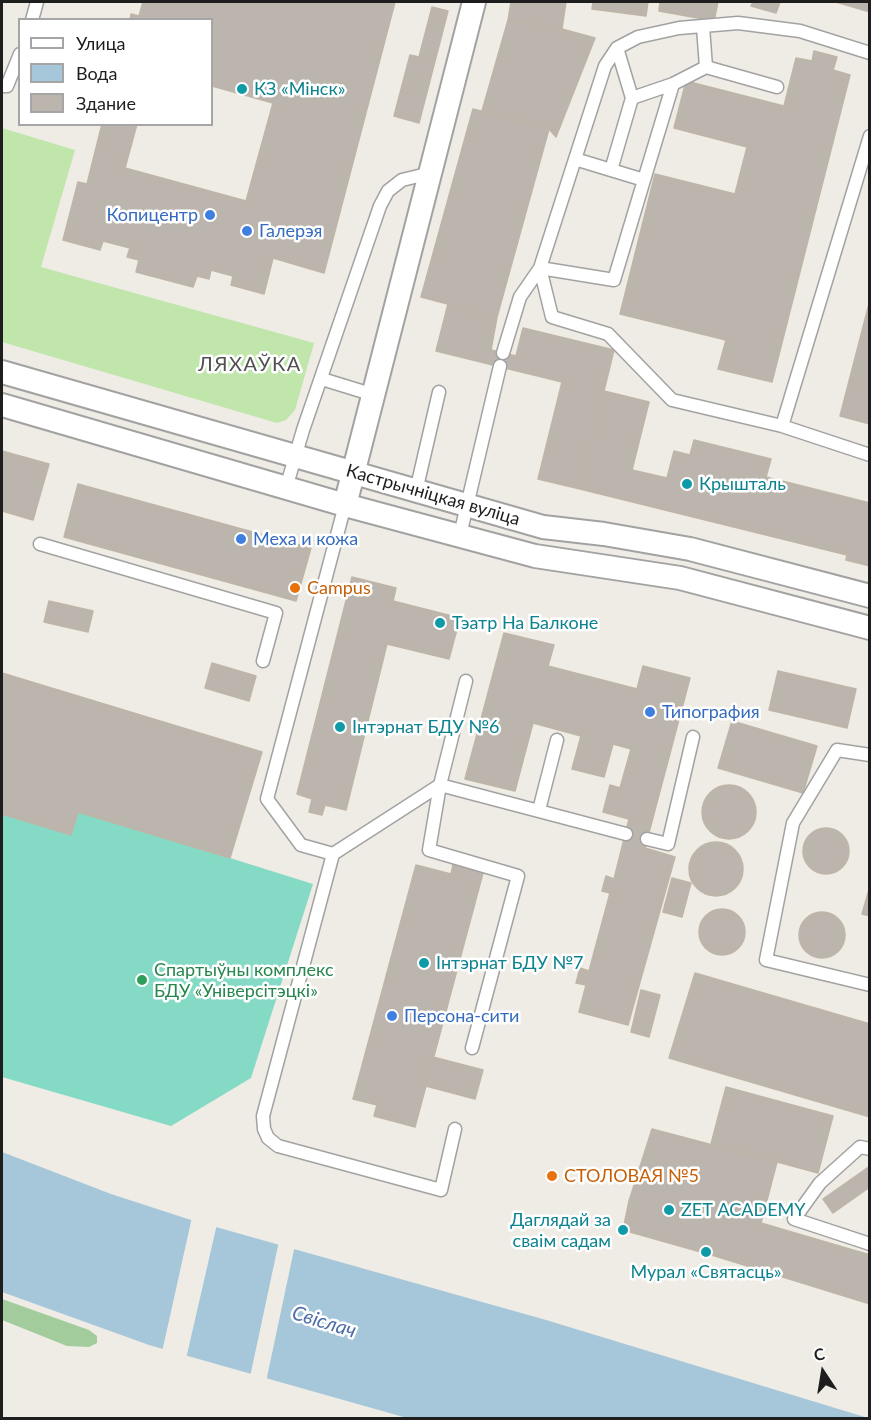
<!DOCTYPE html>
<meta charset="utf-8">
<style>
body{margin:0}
#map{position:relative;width:871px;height:1420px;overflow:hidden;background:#eeece4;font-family:Lato,sans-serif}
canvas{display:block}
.frame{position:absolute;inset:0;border:3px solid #1e1e1e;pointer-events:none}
.legend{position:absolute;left:18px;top:18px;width:195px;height:108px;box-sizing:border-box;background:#fff;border:2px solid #a5a5a5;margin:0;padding:8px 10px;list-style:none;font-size:18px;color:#1e1e1e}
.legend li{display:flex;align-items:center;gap:12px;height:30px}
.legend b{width:30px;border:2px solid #a5a5a5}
.north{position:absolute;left:793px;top:1342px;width:60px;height:60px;-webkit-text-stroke:4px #fff;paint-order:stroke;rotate:348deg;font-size:16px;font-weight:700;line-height:24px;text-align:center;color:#1e1e1e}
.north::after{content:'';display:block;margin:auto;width:21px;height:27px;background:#1e1e1e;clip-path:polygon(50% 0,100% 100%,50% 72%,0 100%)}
</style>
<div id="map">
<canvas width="871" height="1420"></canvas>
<div class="frame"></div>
<ul class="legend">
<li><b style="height:8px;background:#fff"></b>Улица</li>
<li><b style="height:16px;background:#a6c6da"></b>Вода</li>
<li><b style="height:16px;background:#bbb5ae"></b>Здание</li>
</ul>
<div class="north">С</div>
</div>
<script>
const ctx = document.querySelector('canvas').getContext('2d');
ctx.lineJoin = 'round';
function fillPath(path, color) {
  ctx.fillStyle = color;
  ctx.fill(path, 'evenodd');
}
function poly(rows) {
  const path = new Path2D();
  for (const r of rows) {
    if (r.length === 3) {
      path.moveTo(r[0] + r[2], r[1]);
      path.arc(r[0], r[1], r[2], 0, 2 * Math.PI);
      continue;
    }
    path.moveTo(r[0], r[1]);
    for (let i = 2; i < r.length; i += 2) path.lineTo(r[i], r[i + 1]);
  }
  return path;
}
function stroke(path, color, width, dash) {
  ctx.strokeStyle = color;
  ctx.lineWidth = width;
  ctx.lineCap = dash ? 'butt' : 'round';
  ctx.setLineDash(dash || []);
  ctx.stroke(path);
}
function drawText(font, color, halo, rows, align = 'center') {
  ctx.font = font + ' Lato,sans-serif';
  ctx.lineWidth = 5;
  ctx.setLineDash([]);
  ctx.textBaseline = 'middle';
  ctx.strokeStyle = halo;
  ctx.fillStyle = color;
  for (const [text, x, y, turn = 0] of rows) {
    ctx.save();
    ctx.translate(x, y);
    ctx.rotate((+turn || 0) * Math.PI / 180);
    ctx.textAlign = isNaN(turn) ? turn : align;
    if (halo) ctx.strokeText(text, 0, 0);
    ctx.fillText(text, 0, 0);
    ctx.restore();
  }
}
const grass = poly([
 [2,128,75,150,41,267,314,343,295,410,286,420,277,423,2,342]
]);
const forest = poly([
 [2,1299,89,1330,97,1336,97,1343,89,1347,67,1346,2,1320]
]);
const pitch = poly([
 [2,673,262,752,230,858,313,884,251,1078,171,1126,2,1077]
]);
const water = poly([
 [2,1152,111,1194,191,1220,546,1320,868,1418,407,1418,149,1345,2,1292]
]);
const pier = poly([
 [192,1217,217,1224,186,1359,162,1352],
 [279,1241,295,1245,266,1382,250,1377]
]);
const building = poly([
 [143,2,395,2,324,273,273,258,264,294,231,285,233,276,211,270,209,279,197,276,193,287,136,272,139,260,127,257,130,248,103,241,100,250,63,240,78,182,87,184,102,124,137,124,125,168,246,201,273,103,212,86,212,20,130,20,131,14,139,16,143,2],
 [511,2,566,2,562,29,508,20,511,2],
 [593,2,648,2,646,16,592,9,593,2],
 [660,2,718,2,714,21,659,11,660,2],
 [753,2,780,2,776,13,751,6,753,2],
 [836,2,870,2,870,12,836,2],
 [432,7,448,11,419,123,394,116,410,55,419,57,432,7],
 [508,20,562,29,595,38,556,137,549,129,482,111,508,20],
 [814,51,837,57,833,70,850,75,772,382,718,369,726,340,620,314,655,174,735,194,747,147,674,128,686,81,784,106,796,58,812,61,814,51],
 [473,109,549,129,497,317,421,297,473,109],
 [870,300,870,424,840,416,870,300],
 [448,304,497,317,491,350,516,356,523,328,614,350,580,489,538,479,562,382,436,351,448,304],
 [604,391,649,402,632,470,667,478,674,451,690,455,694,440,771,459,766,477,870,503,870,566,846,560,847,555,580,489,604,391],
 [2,451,49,464,33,520,2,511,2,451],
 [78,484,311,548,296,601,64,537,78,484],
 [352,577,396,588,393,601,460,618,449,659,387,644,346,810,325,805,322,815,309,812,312,799,297,794,352,577],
 [49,601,93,611,88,632,44,622,49,601],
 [504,633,554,645,548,666,637,689,643,666,690,678,651,825,603,812,610,785,620,788,631,749,613,744,604,777,572,769,581,736,533,723,515,791,465,779,504,633],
 [212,663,256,676,249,701,205,688,212,663],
 [778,671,856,689,847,728,769,710,778,671],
 [2,673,262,752,230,858,78,812,71,835,2,814,2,673],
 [732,721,817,746,803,793,718,768,732,721],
 [729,812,27],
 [629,819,651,825,645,848,675,857,628,1025,579,1012,586,985,576,983,580,968,589,971,610,893,602,891,606,876,614,879,629,819],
 [826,851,23],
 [716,869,27],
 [416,865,451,874,453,865,483,873,415,1127,374,1116,377,1105,353,1099,416,865],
 [672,878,691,883,682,917,663,912,672,878],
 [870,886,870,916,862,914,870,886],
 [722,932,23],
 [822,935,23],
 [695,973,870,1024,870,1117,669,1058,695,973],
 [641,990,660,995,649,1037,631,1032,641,990],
 [433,1057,483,1070,475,1099,426,1086,433,1057],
 [726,1087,833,1116,818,1173,711,1144,726,1087],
 [652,1129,777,1162,761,1223,870,1255,870,1304,715,1256,623,1230,629,1201,652,1129],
 [870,1166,870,1187,833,1213,823,1199,870,1166]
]);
const service = poly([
 [32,20,37,2],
 [703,27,706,67,777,87],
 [617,48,632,98],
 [673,84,644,180,611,170,632,98,673,84,706,67],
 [2,86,7,86,20,54],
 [575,159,611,170],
 [540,268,552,317,608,334,672,400,782,426,870,136],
 [540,268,614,280,644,180],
 [503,353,520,297,540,268,605,66,617,48,638,37,679,28,738,23,800,31,870,53],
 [322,379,374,395],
 [782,426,870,455],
 [286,488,303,430,380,206,388,191,402,180,431,173],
 [416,491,439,392],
 [345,505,267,799,301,845,333,854,263,1116,264,1129,268,1138,278,1146,441,1190,455,1129],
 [460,535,500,366],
 [40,544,276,613,263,661],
 [466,681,440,785,429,850,518,876,472,1048],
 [870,755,837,750,793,823,766,960,870,985],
 [539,810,557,740],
 [647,839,668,844,693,737],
 [333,854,440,785,626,834],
 [870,1149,860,1147,820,1183,794,1219,870,1244]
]);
const minor = poly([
 [2,372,543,527,604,534,690,549,870,596],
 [2,405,345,505,535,556,680,578,870,628],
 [345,505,474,2]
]);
const markers = [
 [242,89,6,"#0f9aa8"],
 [210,215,6,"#3f7fe0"],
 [247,231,6,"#3f7fe0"],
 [687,484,6,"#0f9aa8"],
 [241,539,6,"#3f7fe0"],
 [295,588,6,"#e8710a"],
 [440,623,6,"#0f9aa8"],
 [650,712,6,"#3f7fe0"],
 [340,727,6,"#0f9aa8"],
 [424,963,6,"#0f9aa8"],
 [142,980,6,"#2e9e5b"],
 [392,1016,6,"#3f7fe0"],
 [552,1176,6,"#e8710a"],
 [669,1210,6,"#0f9aa8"],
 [623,1230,6,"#0f9aa8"],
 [706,1252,6,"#0f9aa8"]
];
const cultureNames = [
 ["КЗ «Мінск»",254,89],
 ["Крышталь",699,484],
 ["Тэатр На Балконе",452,623],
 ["Інтэрнат БДУ №6",352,727],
 ["Інтэрнат БДУ №7",436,963],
 ["ZET ACADEMY",681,1210],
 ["Даглядай за",611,1220,"right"],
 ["сваім садам",611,1241,"right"],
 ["Мурал «Святасць»",706,1272,"center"]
];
const shopNames = [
 ["Копицентр",198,215,"right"],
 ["Галерэя",259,231],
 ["Меха и кожа",253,539],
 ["Типография",662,712],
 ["Персона-сити",404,1016]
];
const streetNames = [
 ["Кастрычніцкая вуліца",433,495,16]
];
const foodNames = [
 ["Campus",307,588],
 ["СТОЛОВАЯ №5",564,1176]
];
const leisureNames = [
 ["Спартыўны комплекс",154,970],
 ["БДУ «Універсітэцкі»",154,991]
];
const neighbourhoodNames = [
 ["ЛЯХАЎКА",250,365]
];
const waterNames = [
 ["Свіслач",324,1322,17]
];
fillPath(grass, '#c0e6ac');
fillPath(forest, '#a2cc9b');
fillPath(pitch, '#85dac6');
fillPath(water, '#a6c6da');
fillPath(pier, '#eeece4');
fillPath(building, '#bbb5ae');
stroke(building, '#bfb5a7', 1.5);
stroke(service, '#a2a2a2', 15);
stroke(minor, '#a2a2a2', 26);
stroke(service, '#fff', 12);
stroke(minor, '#fff', 22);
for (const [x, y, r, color] of markers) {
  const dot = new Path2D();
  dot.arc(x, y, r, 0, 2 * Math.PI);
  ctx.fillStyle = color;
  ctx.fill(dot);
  stroke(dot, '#fff', 2);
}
drawText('18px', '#0d838f', '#fff', cultureNames, 'left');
drawText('18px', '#366cbe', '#fff', shopNames, 'left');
drawText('18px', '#1e1e1e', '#fff', streetNames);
drawText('18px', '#c56008', '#fff', foodNames, 'left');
drawText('18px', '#27864d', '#fff', leisureNames, 'left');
ctx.letterSpacing = '1.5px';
drawText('20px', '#515151', '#fff', neighbourhoodNames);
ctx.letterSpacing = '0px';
drawText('italic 20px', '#4f6ea9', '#fff', waterNames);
</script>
